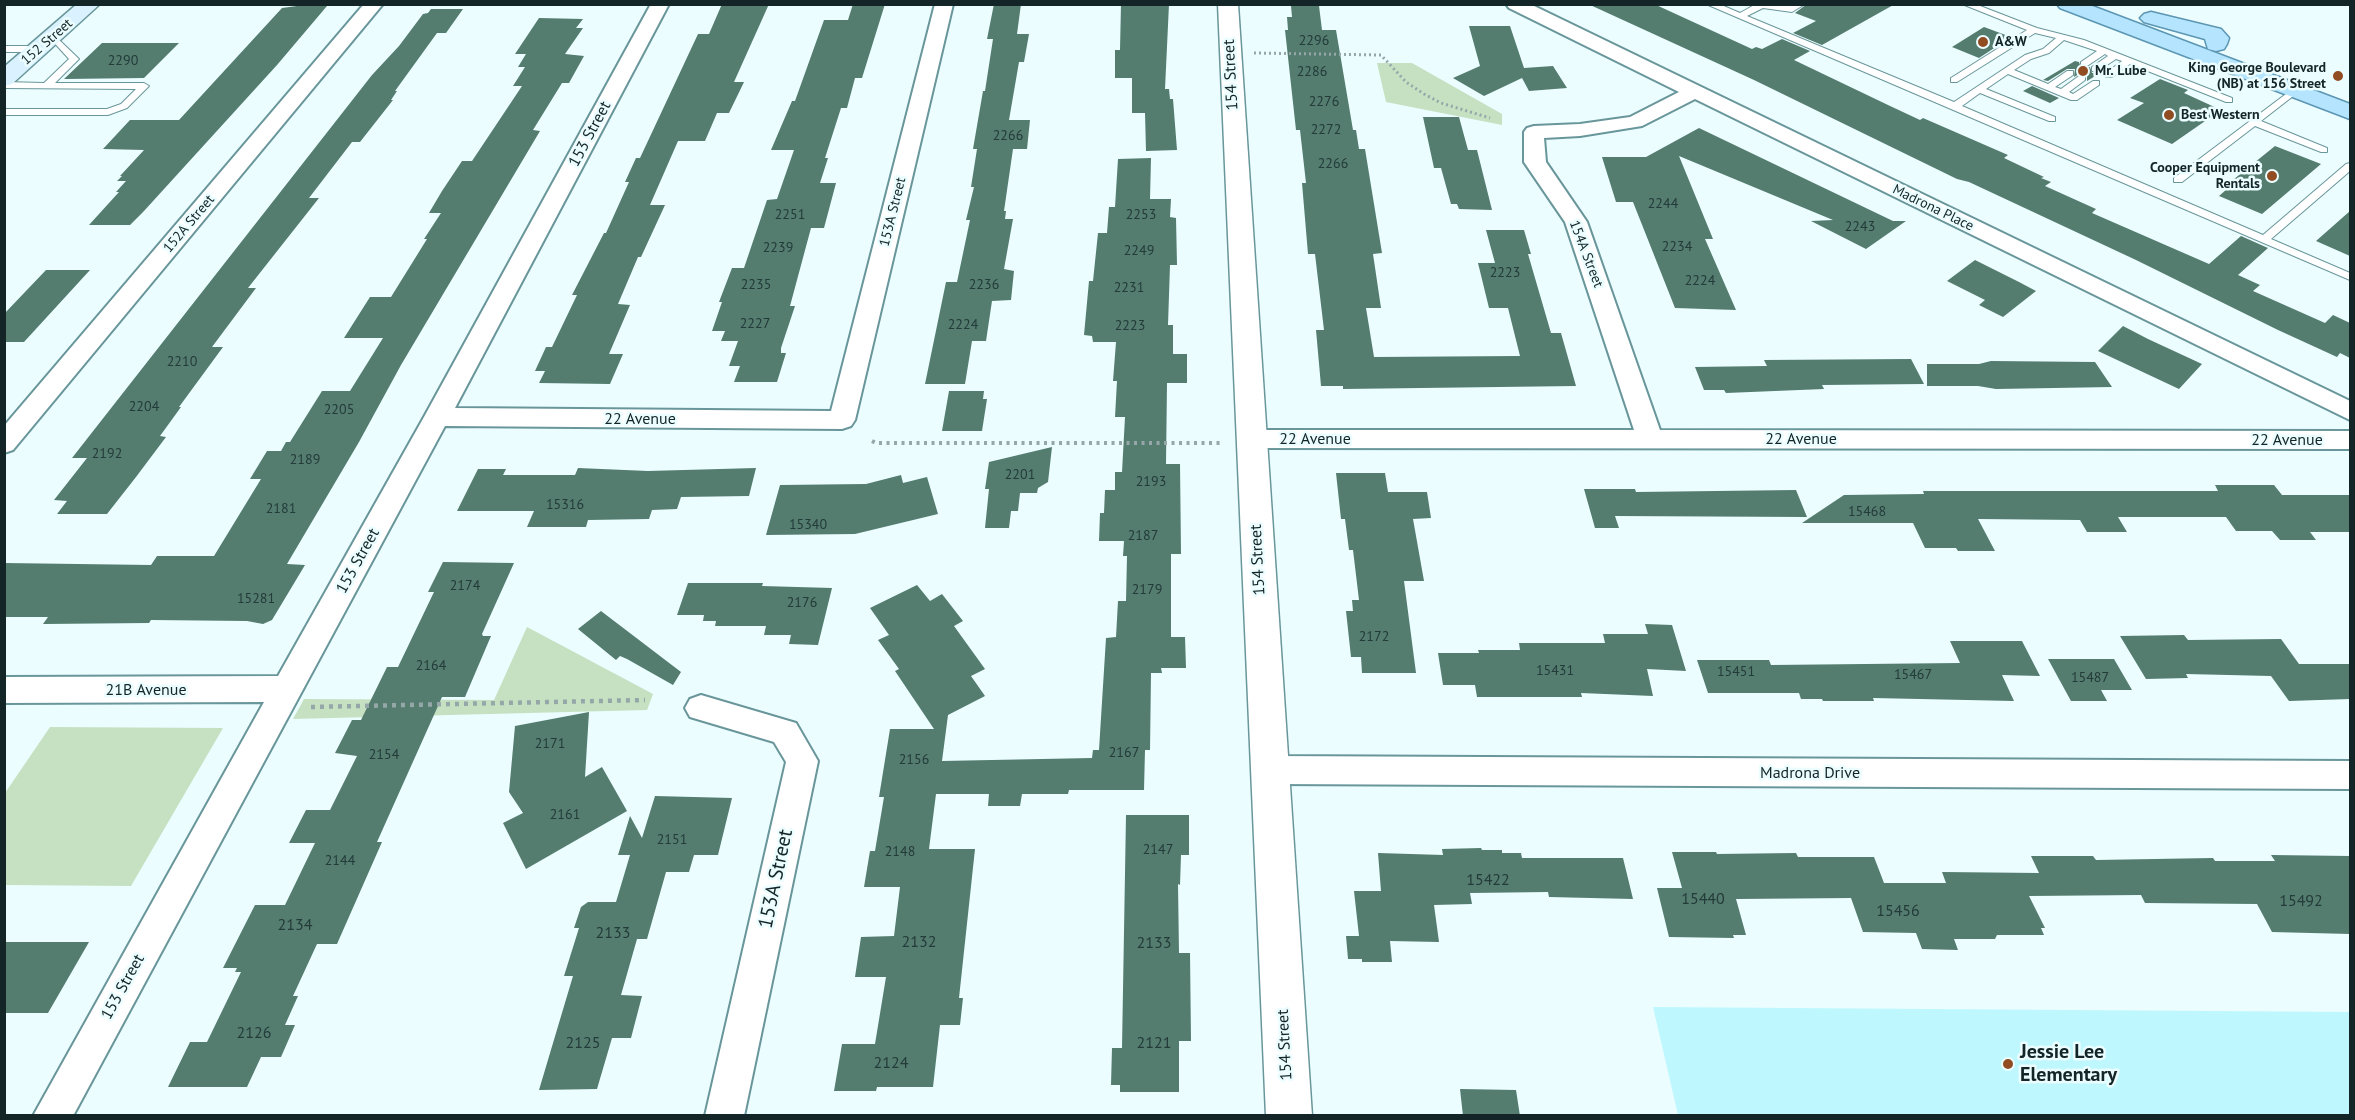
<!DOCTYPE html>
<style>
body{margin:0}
#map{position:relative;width:2355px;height:1120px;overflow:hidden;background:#ebfdff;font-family:"PT Sans",sans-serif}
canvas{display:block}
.frame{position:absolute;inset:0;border:6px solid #132527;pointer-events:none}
</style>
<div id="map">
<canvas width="2355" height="1120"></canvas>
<div class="frame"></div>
</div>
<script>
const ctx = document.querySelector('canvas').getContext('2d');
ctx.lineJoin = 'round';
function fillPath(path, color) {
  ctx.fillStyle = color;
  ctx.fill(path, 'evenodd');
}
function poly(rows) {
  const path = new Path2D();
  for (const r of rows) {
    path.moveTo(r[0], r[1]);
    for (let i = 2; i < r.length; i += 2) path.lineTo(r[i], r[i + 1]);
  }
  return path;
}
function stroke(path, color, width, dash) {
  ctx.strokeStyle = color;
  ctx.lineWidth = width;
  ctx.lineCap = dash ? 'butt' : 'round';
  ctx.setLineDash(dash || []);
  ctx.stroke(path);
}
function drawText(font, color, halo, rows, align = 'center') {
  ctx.font = font + ' "PT Sans",sans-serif';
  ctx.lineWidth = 5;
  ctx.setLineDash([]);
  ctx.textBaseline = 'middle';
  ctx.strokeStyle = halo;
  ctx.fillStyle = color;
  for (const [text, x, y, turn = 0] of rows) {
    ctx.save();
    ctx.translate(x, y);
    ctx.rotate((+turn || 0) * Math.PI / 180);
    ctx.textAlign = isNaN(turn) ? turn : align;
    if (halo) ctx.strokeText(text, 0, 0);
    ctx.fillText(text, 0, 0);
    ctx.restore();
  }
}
const built = poly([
 [1653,1007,2350,1012,2350,1115,1678,1115]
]);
const green = poly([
 [1377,63,1412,63,1502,114,1502,125,1386,102],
 [527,627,653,694,647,710,293,719,304,699,494,700],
 [50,727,223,728,131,886,5,885,5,793]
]);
const building = poly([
 [722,4,769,4,734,82,744,82,729,113,717,113,705,141,678,141,650,205,665,205,641,257,638,257,618,304,630,305,609,354,623,354,610,384,539,383,545,371,535,371,546,347,552,347,577,295,572,295,604,233,606,233,629,182,625,182,636,158,640,158,698,34,709,34],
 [853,4,885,4,862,78,855,78,847,108,841,108,825,158,828,158,820,183,836,183,824,228,811,228,790,306,795,306,781,348,781,353,786,353,777,382,734,382,740,366,729,366,738,341,721,341,725,331,712,331,722,302,719,302,732,268,744,268,767,200,777,199,794,150,771,150,792,101,795,101,824,20,848,20],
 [994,4,1021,4,1017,34,1029,34,1024,62,1019,62,1009,120,1030,120,1027,149,1013,149,1004,211,1006,211,1005,219,1013,219,1004,269,1014,271,1011,300,992,301,986,341,972,341,965,384,925,384,946,282,957,282,970,220,966,220,974,187,971,187,977,149,973,149,983,91,985,91,993,39,987,39],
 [1121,4,1169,4,1165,89,1169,89,1170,99,1173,99,1177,150,1146,151,1145,113,1132,113,1132,78,1115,78,1115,50,1120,50],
 [1588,4,1654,4,1752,49,1756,47,1762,49,1782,39,1810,51,1794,60,1888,105,1920,120,1923,118,2008,155,2004,158,2044,177,2041,178,2051,182,2045,186,2096,209,2092,213,2209,264,2241,236,2268,248,2238,275,2260,285,2253,291,2325,323,2333,315,2350,323,2350,358,2340,353,2337,357,2278,330,2136,260,1969,182,1957,179,1754,80],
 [1807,4,1895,4,1822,45,1793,33,1816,21,1795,13],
 [297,6,327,6,277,65,144,211,130,225,89,225,119,192,116,192,126,181,117,181,122,176,120,176,144,150,103,149,130,120,179,120,282,8],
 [1291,6,1319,6,1322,30,1336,30,1353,130,1356,130,1359,149,1365,149,1382,253,1373,254,1381,308,1366,308,1374,357,1520,356,1508,308,1489,308,1478,263,1495,263,1486,230,1524,230,1531,254,1528,254,1551,333,1561,333,1576,386,1343,389,1343,386,1321,386,1316,330,1324,330,1315,254,1308,254,1302,183,1306,183,1300,130,1296,130,1285,30,1288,30,1287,17,1292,17],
 [431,9,463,9,446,33,437,33,395,91,397,91,391,100,393,100,360,142,352,142,309,198,319,198,248,288,256,288,212,347,223,347,179,407,181,407,160,436,166,437,136,477,107,514,57,514,67,501,54,500,87,458,72,458,372,75,399,46,423,14,428,13],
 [539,18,583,19,576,28,583,28,565,54,584,56,569,83,562,83,533,130,540,131,401,365,359,442,287,564,305,565,272,620,263,624,247,621,151,620,149,623,43,624,48,617,4,617,4,563,151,565,157,556,214,556,261,479,250,479,267,451,281,451,286,442,290,442,322,391,350,391,383,338,344,338,370,297,391,297,427,239,424,239,441,213,429,213,442,191,462,161,472,161,522,86,513,86,525,67,518,67,526,54,515,54],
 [1469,26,1510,26,1524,68,1553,66,1567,88,1529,91,1522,78,1484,96,1453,78,1480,66],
 [1984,27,2011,37,1979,58,1952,47],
 [102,43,179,43,144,78,64,79],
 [2075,61,2079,62,2081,68,2090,67,2092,73,2102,72,2087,81,2087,74,2079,74,2074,77,2075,69,2067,69,2048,81,2043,80],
 [2160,79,2188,90,2184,93,2221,110,2172,144,2117,120,2144,103,2130,98],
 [2032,86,2059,98,2050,103,2023,91],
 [1423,117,1459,117,1468,150,1477,150,1492,210,1459,209,1457,204,1451,204,1441,168,1434,168],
 [1699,128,1893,221,1906,221,1866,249,1811,221,1833,220,1679,156,1713,239,1705,239,1736,310,1675,308,1633,202,1616,202,1602,157,1646,157],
 [2275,146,2321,164,2262,214,2219,196,2227,189,2223,188],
 [1151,158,1150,199,1171,199,1170,217,1176,218,1177,265,1170,265,1168,325,1173,325,1173,354,1187,354,1187,383,1167,383,1166,464,1180,464,1181,554,1171,554,1171,637,1185,637,1186,668,1161,668,1162,673,1151,673,1150,750,1145,750,1144,790,1069,790,1068,794,1022,794,1020,806,988,806,989,794,936,794,929,849,975,849,959,998,963,998,960,1025,940,1025,933,1087,877,1087,876,1091,834,1091,842,1044,875,1044,886,977,855,977,861,937,894,936,900,887,864,887,870,851,875,851,884,797,879,797,890,729,934,729,895,671,899,669,878,640,889,635,870,608,917,585,930,601,942,594,963,621,954,626,985,669,971,676,985,696,948,715,942,761,1092,758,1093,750,1099,750,1106,638,1116,637,1118,601,1126,601,1127,556,1123,556,1124,541,1099,541,1100,513,1104,513,1105,490,1115,490,1115,472,1122,472,1125,417,1115,417,1117,381,1113,381,1116,342,1093,342,1092,336,1084,335,1089,281,1093,281,1098,233,1107,233,1109,207,1115,207,1118,159],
 [2350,211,2350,256,2316,241],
 [1975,260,2019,282,2036,291,2003,317,1979,305,1985,300,1947,281],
 [46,270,90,270,24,342,4,342,4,314],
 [2123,326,2148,339,2202,364,2179,389,2098,351],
 [1911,359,1924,384,1822,385,1824,389,1726,393,1724,390,1704,390,1695,367,1767,366,1764,360],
 [1991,361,2095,362,2112,387,1996,389,1978,386,1927,386,1927,364,1979,364],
 [949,391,984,391,983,399,987,399,982,431,942,431],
 [1052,447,1048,482,1038,488,1037,493,1020,493,1018,511,1011,511,1009,528,985,528,989,489,985,489,989,462],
 [578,468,648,471,756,468,749,496,681,497,677,509,652,510,649,519,588,520,586,527,527,527,534,511,457,511,478,469,506,469,503,475,575,475],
 [1336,473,1385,473,1388,492,1427,492,1431,518,1413,519,1424,581,1404,581,1416,673,1362,673,1361,657,1351,657,1346,611,1353,611,1352,600,1359,600,1353,550,1349,550,1345,519,1341,519],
 [901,475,903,483,927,477,938,514,855,534,766,535,780,485,866,484],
 [2215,485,2274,485,2282,495,2350,495,2350,532,2310,532,2316,540,2280,540,2272,531,2236,531,2226,517,2118,517,2127,532,2087,532,2080,520,1978,519,1995,551,1958,551,1956,548,1925,548,1913,523,1802,523,1844,495,1924,494,1923,491,2218,491],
 [1584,489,1635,489,1636,492,1796,490,1807,517,1615,516,1619,528,1595,528],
 [443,562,514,563,482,634,483,636,491,636,465,697,442,697,377,842,382,842,337,944,317,944,293,996,298,996,285,1025,295,1025,281,1057,261,1057,247,1087,168,1087,190,1042,207,1042,241,972,235,972,237,968,223,968,255,905,285,905,315,843,289,843,306,810,330,810,357,756,335,753,352,720,361,720,387,667,398,667,434,592,428,592],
 [688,583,763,583,762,586,832,588,818,645,789,644,791,635,764,635,766,626,715,626,716,621,703,621,704,615,677,615],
 [601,611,681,672,673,685,627,659,620,656,616,660,578,629],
 [1645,624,1672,625,1686,671,1647,669,1653,696,1581,693,1582,697,1477,697,1475,685,1443,685,1438,653,1479,653,1478,650,1520,650,1519,643,1605,643,1603,634,1648,634],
 [2184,635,2188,640,2281,639,2299,664,2350,664,2350,699,2289,701,2271,676,2186,674,2188,678,2146,679,2120,636],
 [1950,641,2022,641,2040,676,2002,675,2014,701,1873,698,1874,701,1823,701,1822,699,1801,699,1799,693,1708,693,1697,660,1769,660,1771,665,1960,663],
 [2048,659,2114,659,2132,690,2101,690,2107,701,2071,701],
 [589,712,585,777,602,767,627,811,526,869,503,823,523,813,509,792,515,726],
 [655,796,732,798,718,855,694,855,689,872,666,872,647,939,637,939,621,995,642,996,631,1038,612,1038,597,1089,539,1090,573,976,564,976,579,928,574,928,581,907,588,902,616,902,630,855,618,855,630,816,642,838],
 [1126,815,1189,815,1189,855,1181,855,1180,885,1178,884,1179,953,1190,953,1191,1041,1179,1041,1179,1092,1120,1092,1120,1085,1111,1085,1112,1048,1122,1048],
 [1481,848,1482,850,1502,850,1502,853,1521,853,1522,858,1623,858,1633,899,1549,897,1548,892,1470,893,1472,904,1434,905,1439,942,1390,941,1392,962,1362,962,1362,959,1348,959,1346,936,1359,936,1354,891,1381,891,1378,853,1443,855,1442,849],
 [1672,852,1716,852,1717,854,1796,853,1798,857,1874,857,1884,883,1946,883,1942,872,2039,873,2031,856,2093,856,2096,860,2213,858,2215,861,2275,861,2271,855,2350,856,2350,934,2272,932,2257,904,2145,903,2141,895,2029,896,2045,928,2041,928,2044,935,1997,935,1995,939,1954,939,1958,950,1922,949,1916,933,1863,932,1851,898,1736,899,1746,935,1733,935,1734,938,1669,937,1657,888,1682,888],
 [4,942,89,942,48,1013,4,1013],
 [1460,1089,1516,1090,1520,1116,1463,1116]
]);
const pathFar2 = poly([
 [1254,53,1381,55,1406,82,1424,94,1441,103,1490,118]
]);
const pathFar1 = poly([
 [872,441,876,443,1222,443]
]);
const path = poly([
 [311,707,645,700]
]);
const service = poly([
 [1706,4,1719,4,1740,13,1756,4,1791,6,1805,4,1792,12,1763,8,1747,16,1954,102,2025,55,2043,49,2056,38,2035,33,1957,82,1951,82,1951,78,2027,30,1962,4,1975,4,2037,28,2084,40,2232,98,2232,102,2226,102,2130,64,2112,77,2106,77,2106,73,2122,61,2116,59,2098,71,2092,71,2092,67,2108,56,2105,54,2087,66,2081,66,2081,62,2097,51,2064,40,2049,53,2031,59,2014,70,2048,84,2067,71,2073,71,2073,75,2055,87,2061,89,2079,76,2085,76,2085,80,2069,92,2073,94,2093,81,2099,81,2099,85,2077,100,2071,100,2008,74,1986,89,2055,117,2055,121,2049,121,1980,93,1962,106,2263,235,2346,164,2350,163,2350,171,2271,239,2350,273,2350,280,1706,4],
 [53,34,79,59,55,83,144,83,149,86,127,108,108,115,4,115,4,109,107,109,121,104,136,89,4,88,4,82,44,83,69,59,49,37,53,34],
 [4,46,39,46,43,49,39,52,4,52,4,46],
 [2294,88,2299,91,2297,93,2261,121,2327,148,2327,152,2321,152,2255,126,2182,182,2174,182,2174,178,2294,88]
]);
const minor = poly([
 [364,4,383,4,13,450,4,453,4,426,364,4],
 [651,4,669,4,455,408,831,411,935,4,953,4,855,420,851,426,842,429,445,426,73,1116,33,1116,264,702,4,703,4,677,278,676,424,417,651,4],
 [1506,4,1530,4,2350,401,2350,420,1695,99,1642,126,1580,136,1544,138,1546,162,1587,222,1660,430,2350,431,2350,449,1252,448,1243,445,1239,439,1243,433,1252,430,1634,430,1565,222,1524,162,1524,132,1527,128,1534,126,1580,124,1630,117,1679,92,1509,8,1506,4],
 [701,695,796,723,818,761,744,1116,705,1116,786,762,774,742,690,717,685,708,690,699,701,695],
 [1270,756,2350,761,2350,789,1270,784,1259,780,1254,770,1259,760,1270,756]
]);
const tertiary = poly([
 [1218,4,1238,4,1312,1116,1266,1116,1218,4]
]);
const secondary = poly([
 [77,4,100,4,12,84,4,86,4,67,77,4]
]);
const primary = poly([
 [2057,4,2087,4,2350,104,2350,119,2060,8,2057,4],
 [2151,12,2221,29,2229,38,2227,44,2224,49,2216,51,2208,49,2205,39,2144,22,2140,18,2144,14,2151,12]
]);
const markers = [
 [1983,42,6,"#914c22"],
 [2083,71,6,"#914c22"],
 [2338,76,6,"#914c22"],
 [2169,115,6,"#914c22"],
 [2272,176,6,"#914c22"],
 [2008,1064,6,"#914c22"]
];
const numberNames = [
 ["2296",1314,41],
 ["2290",123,61],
 ["2286",1312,72],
 ["2276",1324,102],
 ["2272",1326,130],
 ["2266",1008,136],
 ["2266",1333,164],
 ["2244",1663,204],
 ["2251",790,215],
 ["2253",1141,215],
 ["2243",1860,227],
 ["2234",1677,247],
 ["2239",778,248],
 ["2249",1139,251],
 ["2223",1505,273],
 ["2224",1700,281],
 ["2235",756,285],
 ["2236",984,285],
 ["2231",1129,288],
 ["2227",755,324],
 ["2224",963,325],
 ["2223",1130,326],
 ["2210",182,362],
 ["2204",144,407],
 ["2205",339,410],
 ["2192",107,454],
 ["2189",305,460],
 ["2201",1020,475],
 ["2193",1151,482],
 ["15316",565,505],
 ["2181",281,509],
 ["15468",1867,512],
 ["15340",808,525],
 ["2187",1143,536],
 ["2174",465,586],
 ["2179",1147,590],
 ["15281",256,599],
 ["2176",802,603],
 ["2172",1374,637],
 ["2164",431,666],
 ["15431",1555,671],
 ["15451",1736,672],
 ["15467",1913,675],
 ["15487",2090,678],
 ["2171",550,744],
 ["2167",1124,753],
 ["2154",384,755],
 ["2156",914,760],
 ["2161",565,815],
 ["2151",672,840],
 ["2147",1158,850],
 ["2148",900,852],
 ["2144",340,861]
];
const farStreetnames = [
 ["152 Street",47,42,-41],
 ["Madrona Place",1933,208,26],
 ["153A Street",893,212,-76],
 ["152A Street",189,224,-50],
 ["154A Street",1586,254,69]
];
const farPoinames = [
 ["A&W",1995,42],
 ["King George Boulevard",2326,68,"right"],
 ["(NB) at 156 Street",2326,84,"right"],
 ["Mr. Lube",2095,71],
 ["Best Western",2181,115],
 ["Cooper Equipment",2260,168,"right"],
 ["Rentals",2260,184,"right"]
];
const streetNames = [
 ["154 Street",1231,75,-93],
 ["153 Street",590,134,-62],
 ["22 Avenue",640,419],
 ["22 Avenue",1315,439],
 ["22 Avenue",1801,439],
 ["22 Avenue",2287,440],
 ["154 Street",1258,560,-93],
 ["153 Street",358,561,-61],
 ["21B Avenue",146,690],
 ["Madrona Drive",1810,773],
 ["153 Street",123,987,-61],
 ["154 Street",1285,1045,-93]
];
const nearNumbernames = [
 ["15422",1488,880],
 ["15440",1703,899],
 ["15492",2301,901],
 ["15456",1898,911],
 ["2134",295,925],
 ["2133",613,933],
 ["2132",919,942],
 ["2133",1154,943],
 ["2126",254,1033],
 ["2125",583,1043],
 ["2121",1154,1043],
 ["2124",891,1063]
];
const nearStreetnames = [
 ["153A Street",776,879,-78]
];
const nearPoinames = [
 ["Jessie Lee",2020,1052],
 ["Elementary",2020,1075]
];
fillPath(built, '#bef8fe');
fillPath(green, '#c6e1c2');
fillPath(building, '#547c6f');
stroke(service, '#69969a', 2);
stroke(minor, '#69969a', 4);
stroke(tertiary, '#69969a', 3);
stroke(secondary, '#69969a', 3);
stroke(primary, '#5c96b3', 3);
stroke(pathFar2, '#95a7a9', 3, [2, 3]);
stroke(pathFar1, '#95a7a9', 4, [3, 4.5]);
stroke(path, '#95a7a9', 4.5, [4, 5]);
fillPath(service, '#fff');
fillPath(minor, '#fff');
fillPath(tertiary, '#fff');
fillPath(secondary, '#daf2ff');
fillPath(primary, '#b5e5fe');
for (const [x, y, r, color] of markers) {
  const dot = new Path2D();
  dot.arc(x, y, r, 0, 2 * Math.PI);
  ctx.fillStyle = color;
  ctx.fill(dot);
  stroke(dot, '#ebfdff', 2);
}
drawText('14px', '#233b39', null, numberNames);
drawText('14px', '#132527', '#ebfdff', farStreetnames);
drawText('bold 14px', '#132527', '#ebfdff', farPoinames, 'left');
drawText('16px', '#132527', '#ebfdff', streetNames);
drawText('16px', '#233b39', null, nearNumbernames);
drawText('20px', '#132527', '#ebfdff', nearStreetnames);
drawText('bold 20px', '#132527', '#ebfdff', nearPoinames, 'left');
</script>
